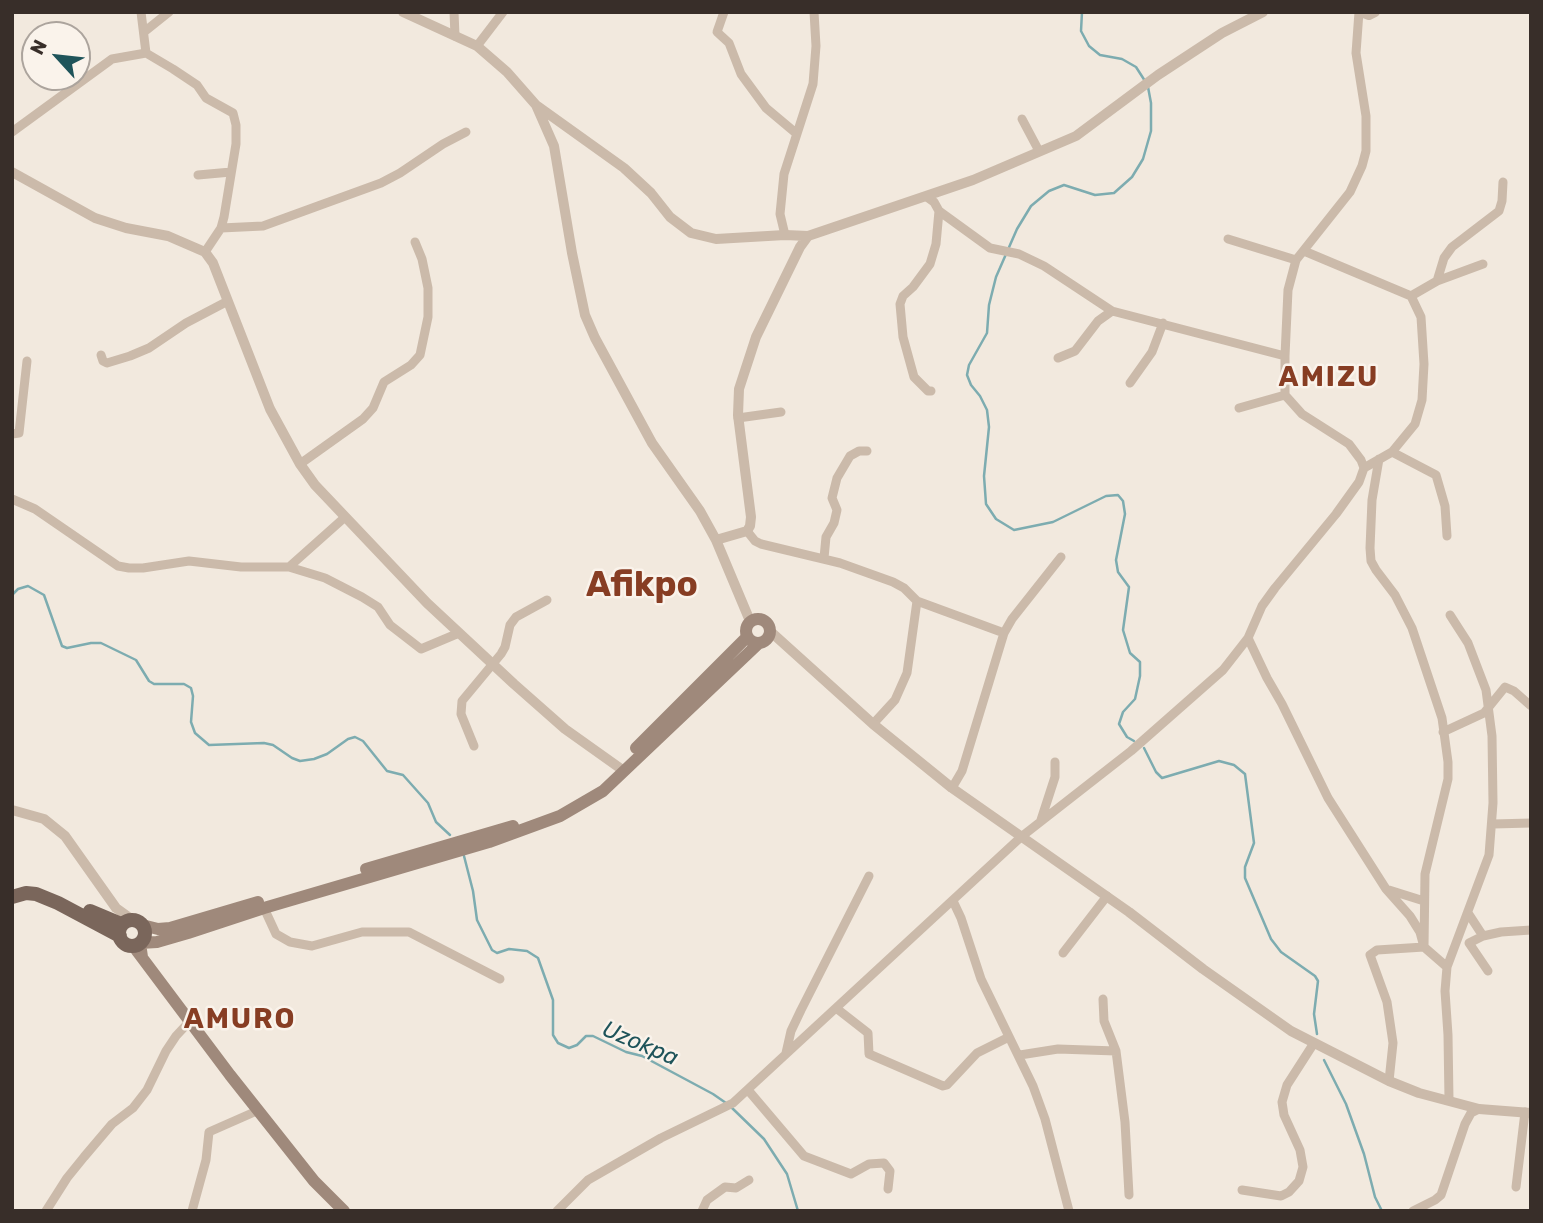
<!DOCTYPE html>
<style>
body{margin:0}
#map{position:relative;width:1543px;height:1223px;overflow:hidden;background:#f2e9de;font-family:Rubik,sans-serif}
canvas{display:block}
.frame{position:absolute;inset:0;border:14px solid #382e29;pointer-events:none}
.north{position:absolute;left:21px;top:21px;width:70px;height:70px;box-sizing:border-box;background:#faf3eb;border:2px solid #aca49d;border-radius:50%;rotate:297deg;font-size:19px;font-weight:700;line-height:28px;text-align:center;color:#382e29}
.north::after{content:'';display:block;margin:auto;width:24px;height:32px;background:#1f545a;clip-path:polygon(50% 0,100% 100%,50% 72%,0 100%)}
</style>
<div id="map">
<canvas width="1543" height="1223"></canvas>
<div class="frame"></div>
<div class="north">N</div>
</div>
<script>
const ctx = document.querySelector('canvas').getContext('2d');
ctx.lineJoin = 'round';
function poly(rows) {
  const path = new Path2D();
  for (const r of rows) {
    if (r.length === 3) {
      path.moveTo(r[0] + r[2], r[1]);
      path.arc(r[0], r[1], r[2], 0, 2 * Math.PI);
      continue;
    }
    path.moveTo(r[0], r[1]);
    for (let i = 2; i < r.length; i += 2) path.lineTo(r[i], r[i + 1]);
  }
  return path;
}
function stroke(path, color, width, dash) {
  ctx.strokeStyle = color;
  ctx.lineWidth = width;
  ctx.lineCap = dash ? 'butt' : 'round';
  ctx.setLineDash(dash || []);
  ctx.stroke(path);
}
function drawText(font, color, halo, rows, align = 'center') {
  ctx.font = font + ' Rubik,sans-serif';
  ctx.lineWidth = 5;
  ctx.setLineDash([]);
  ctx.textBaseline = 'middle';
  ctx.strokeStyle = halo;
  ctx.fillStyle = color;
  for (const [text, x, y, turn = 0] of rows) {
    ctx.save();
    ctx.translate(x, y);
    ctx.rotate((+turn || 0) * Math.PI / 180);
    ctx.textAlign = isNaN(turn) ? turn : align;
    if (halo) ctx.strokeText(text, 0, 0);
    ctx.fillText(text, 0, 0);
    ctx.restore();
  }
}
const stream = poly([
 [1082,12,1081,31,1089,46,1100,55,1122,59,1136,67,1145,81],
 [12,595,18,589,28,586,44,595,62,646,67,648,91,643,101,643,136,660,149,681,154,684,184,684,191,688,193,696,191,722,195,733,209,745,264,743,273,745,292,758,300,761,314,759,327,754,348,739,355,737,363,741,387,771,403,775,428,803,436,822,450,835],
 [1134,741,1127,737,1119,724,1123,712,1135,699,1140,676,1140,662,1130,653,1123,630,1129,587,1118,572,1116,560,1125,514,1123,501,1118,495,1106,496,1053,522,1014,530,996,519,986,504,984,476,989,427,987,410,980,396,971,385,967,375,969,365,987,333,989,305,996,277,1017,229,1031,206,1049,191,1064,185,1095,195,1114,193,1132,177,1143,159,1151,131,1151,103,1148,87],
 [1144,748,1156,772,1162,778,1219,761,1234,765,1245,774,1254,843,1245,867,1245,878,1271,939,1281,952,1315,976,1318,981,1314,1014,1317,1034],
 [464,856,473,891,477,920,492,950,497,953,509,949,527,951,538,958,553,1000,553,1035,558,1043,569,1048,577,1045,586,1036,593,1036,626,1052,642,1056,713,1094,726,1103],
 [1324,1060,1346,1104,1364,1154,1375,1197,1382,1211],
 [731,1107,764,1139,787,1174,798,1211]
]);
const minor = poly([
 [141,12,146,53],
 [454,12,455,36],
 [724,12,717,32,729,43,741,74,766,108,797,134],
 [144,32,169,12],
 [477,46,503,12],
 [1022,119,1039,151],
 [12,132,112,59,146,53,173,69,197,85,206,98,233,113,236,125,236,144,224,217,221,228,205,252],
 [198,175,231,172],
 [927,197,934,202,939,211,936,244,930,264,913,287,903,296,900,304,903,337,914,377,928,391,931,391],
 [939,211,990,248,1019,254,1044,266,1112,311,1285,356],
 [221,228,263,226,381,183,400,173,443,144,466,132],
 [785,235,780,214,784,174,813,84,816,46,814,12],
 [1228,239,1296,260],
 [1304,251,1411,296,1421,317,1424,364,1422,400,1415,424,1392,452,1364,468],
 [1437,281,1483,264],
 [1411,296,1437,281,1444,258,1452,247,1499,211,1502,201,1503,182],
 [101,355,103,361,107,363,130,356,149,348,186,323,226,302],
 [1058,358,1075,351,1098,321,1112,311],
 [1130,383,1152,352,1163,323],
 [1239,408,1285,395],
 [738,418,781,412],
 [12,434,19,433,27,361],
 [1392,452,1436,475,1445,506,1447,536],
 [1379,459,1372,500,1370,548,1371,561,1376,570,1395,595,1412,628,1442,718,1448,762,1448,779,1425,874,1424,947],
 [300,464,363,419,373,408,384,382,411,365,420,355,428,317,428,288,422,259,415,242],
 [12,499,35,509,118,566,129,568,143,568,189,561,241,567,289,567,325,578,362,597,378,607,390,625,421,649,459,633],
 [747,531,755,541,761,544,840,563,893,582,904,588,917,601,1004,633],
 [824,558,826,537,834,523,837,510,832,498,837,478,850,456,859,451,867,451],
 [289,567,344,518],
 [1248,638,1267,678,1282,704,1328,798,1386,889,1410,916,1420,932,1424,947,1447,967],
 [873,724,895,700,907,673,917,601],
 [1443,732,1484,713,1505,687,1514,691,1531,706],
 [474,746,461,714,462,701,501,654,505,647,510,625,516,617,547,600],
 [952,788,962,771,1004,633,1012,619,1061,557],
 [1041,820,1055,777,1055,762],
 [1493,824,1531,823],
 [1389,890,1424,901],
 [953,901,961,918,981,979,1033,1086,1045,1119,1069,1211],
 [264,908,276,934,290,942,312,946,362,932,409,932,500,979],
 [1468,913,1483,936],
 [1063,953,1107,896],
 [1488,971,1469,943,1483,936,1501,932,1531,930],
 [1103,999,1104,1021,1116,1051,1125,1122,1129,1195],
 [836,1008,868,1033,869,1054,943,1086,947,1085,977,1053,1009,1037],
 [786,1053,791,1031,801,1010,869,876],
 [1020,1055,1058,1049,1116,1051],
 [1389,1081,1393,1043,1387,1002,1370,955,1377,950,1424,947],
 [748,1090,804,1156,851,1174,869,1164,884,1163,890,1171,888,1189],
 [1449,1100,1448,1035,1445,991,1447,967,1489,855,1493,803,1492,736,1486,690,1468,643,1450,615],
 [1516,1187,1525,1112],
 [1242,1190,1281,1196,1289,1192,1299,1181,1303,1167,1300,1150,1284,1115,1282,1102,1287,1085,1314,1043],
 [46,1211,67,1178,84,1157,112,1124,133,1108,147,1090,166,1051,176,1036,190,1021],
 [192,1211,206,1160,209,1132,259,1110],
 [557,1211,588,1180,661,1138,733,1103,1021,837,1131,751,1223,670,1248,638,1262,606,1275,588,1336,514,1359,482,1364,468,1361,460,1349,444,1302,414,1285,395,1285,356,1288,290,1296,260,1350,192,1362,166,1366,151,1366,116,1356,53,1359,12],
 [702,1211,707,1200,725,1187,736,1188,749,1180],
 [1413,1211,1435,1200,1441,1195,1465,1124,1471,1113,1479,1109]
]);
const tertiary = poly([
 [403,12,477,46,507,72,536,105,554,146,572,253,585,315,595,338,652,443,700,511,716,540,750,621],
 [1361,12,1369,15,1375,12],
 [536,105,624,168,651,193,670,217,691,233,716,239,785,235,808,236,973,180,1076,136,1158,75,1222,33,1263,12],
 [12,172,95,218,126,228,168,236,205,252,213,263,270,409,300,464,315,485,427,603,514,684,565,729,624,771],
 [716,540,747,531,750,526,751,517,738,415,739,389,756,337,800,247,808,236],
 [771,632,873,724,952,788,1129,912,1203,969,1291,1031,1389,1081,1419,1093,1479,1109,1531,1113],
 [12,810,44,819,65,836,116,908,134,921]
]);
const secondary = poly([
 [758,631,12],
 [636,748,747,637],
 [366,869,513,826],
 [142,925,158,929,170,928,258,902],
 [137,951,230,1075,314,1181,344,1211],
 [142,957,140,943,157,942,188,933,264,908,489,842,560,816,603,791,758,644]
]);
const primary = poly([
 [12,897,26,893,36,894,58,903,120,936],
 [90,911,121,924],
 [132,933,13]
]);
const waterNames = [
 ["Uzokpa",640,1044,23]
];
const districtNames = [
 ["AMIZU",1329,378],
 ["AMURO",240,1020]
];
const townNames = [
 ["Afikpo",642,586]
];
stroke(stream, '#7dacb0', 2.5);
stroke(minor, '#cbbaaa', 9);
stroke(tertiary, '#cbbaaa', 10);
stroke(secondary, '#9f897b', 12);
stroke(primary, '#7a665b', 14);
drawText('italic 23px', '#1f545a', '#faf3eb', waterNames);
ctx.letterSpacing = '2px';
drawText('bold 28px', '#873d23', '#faf3eb', districtNames);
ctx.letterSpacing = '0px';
drawText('bold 35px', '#873d23', '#faf3eb', townNames);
</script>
